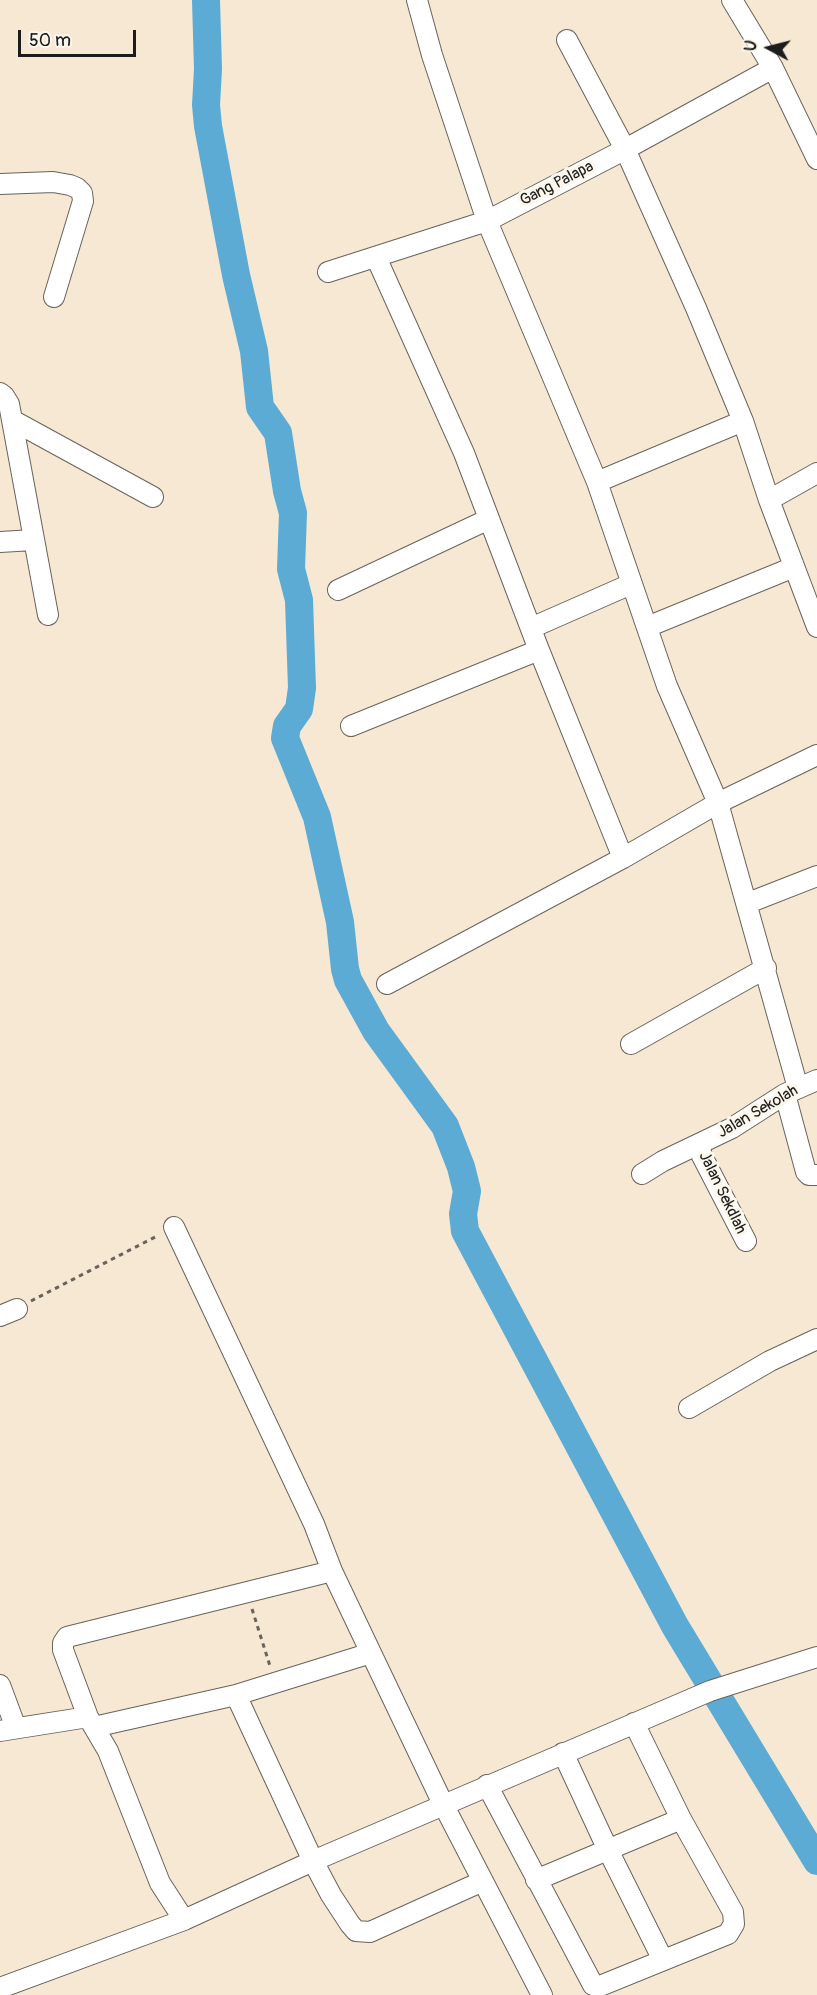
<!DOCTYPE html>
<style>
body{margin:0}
#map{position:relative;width:817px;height:1995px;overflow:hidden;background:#f6e8d2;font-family:Pangolin,sans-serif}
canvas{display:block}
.north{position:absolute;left:739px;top:18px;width:60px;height:60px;-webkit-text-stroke:4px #fbf7ec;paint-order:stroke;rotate:277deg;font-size:16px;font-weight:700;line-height:24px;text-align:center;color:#1c1c1c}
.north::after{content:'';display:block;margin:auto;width:21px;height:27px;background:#1c1c1c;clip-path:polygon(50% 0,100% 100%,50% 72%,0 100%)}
.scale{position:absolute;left:18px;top:30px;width:118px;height:27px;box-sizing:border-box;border:3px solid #1c1c1c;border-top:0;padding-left:8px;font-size:18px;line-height:21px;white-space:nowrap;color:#1c1c1c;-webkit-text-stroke:4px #fbf7ec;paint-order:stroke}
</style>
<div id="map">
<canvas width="817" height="1995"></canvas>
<div class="north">U</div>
<div class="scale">50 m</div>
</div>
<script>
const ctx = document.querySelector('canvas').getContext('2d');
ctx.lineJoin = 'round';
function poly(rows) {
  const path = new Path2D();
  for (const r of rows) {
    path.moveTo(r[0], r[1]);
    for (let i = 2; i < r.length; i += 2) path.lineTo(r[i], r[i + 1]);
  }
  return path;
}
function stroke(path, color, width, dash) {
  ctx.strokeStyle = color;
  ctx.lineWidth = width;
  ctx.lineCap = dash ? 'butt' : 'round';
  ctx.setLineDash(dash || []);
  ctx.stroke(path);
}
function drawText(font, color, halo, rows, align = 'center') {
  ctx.font = font + ' Pangolin,sans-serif';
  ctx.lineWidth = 6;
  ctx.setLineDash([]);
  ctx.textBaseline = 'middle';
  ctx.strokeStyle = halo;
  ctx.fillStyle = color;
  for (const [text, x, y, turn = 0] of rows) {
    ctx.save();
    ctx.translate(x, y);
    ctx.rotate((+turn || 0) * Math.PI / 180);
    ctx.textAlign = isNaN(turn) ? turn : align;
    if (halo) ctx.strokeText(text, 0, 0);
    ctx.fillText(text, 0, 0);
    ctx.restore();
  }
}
const river = poly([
 [206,0,208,69,206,105,208,126,236,275,254,351,260,407,278,433,287,491,293,513,291,569,299,600,302,688,299,709,287,726,285,738,317,817,340,922,345,969,348,980,376,1031,445,1126,461,1167,467,1191,463,1214,465,1231,675,1626,817,1861]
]);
const path = poly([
 [31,1301,159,1235],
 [252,1609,270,1666]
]);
const minor = poly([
 [417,0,432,55,487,221,597,482,667,686,718,803,798,1088],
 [732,0,773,68,817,159],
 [567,40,625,149,696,308,743,421,769,500,817,627],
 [0,184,53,182,70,185,77,188,82,193,83,201,54,297],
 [376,257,464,453,539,650,623,858],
 [328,272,487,221,622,151,773,68],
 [0,393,4,396,9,404,48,615],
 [12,420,153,497],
 [597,482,743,421],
 [769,500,817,473],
 [0,542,33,540],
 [338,590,489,519],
 [647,627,794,567],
 [531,628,631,584],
 [351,726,539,650],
 [748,903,817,876],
 [387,984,623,858,718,803,817,755],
 [631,1044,766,968],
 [785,1094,806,1172,809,1175,817,1175],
 [699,1145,702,1156,746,1241],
 [642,1174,663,1161,732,1128,785,1094,817,1080],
 [174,1227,314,1524,332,1571,371,1653],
 [0,1316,17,1309],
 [689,1408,770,1361,817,1339],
 [0,1685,16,1728],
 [236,1695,313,1861,331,1895,350,1924,356,1931,370,1932,483,1881],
 [88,1717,63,1650,63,1643,67,1637,332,1571],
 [94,1727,236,1695,371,1653,443,1804,542,1995],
 [0,1731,88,1717,108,1751,160,1883,184,1920,0,1988],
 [563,1753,608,1850,663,1960],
 [487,1785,593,1985,600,1986,728,1934,734,1924,733,1912,681,1819,634,1723],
 [536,1880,681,1819],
 [184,1920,313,1861,710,1691,817,1657]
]);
const streetNames = [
 ["Gang Palapa",557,184,-27],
 ["Jalan Sekolah",758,1112,-30],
 ["Jalan Sekdlah",722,1193,64]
];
stroke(river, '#5babd5', 28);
stroke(minor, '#68635c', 22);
stroke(path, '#68635c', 3, [4.5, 4.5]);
stroke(minor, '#fff', 20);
drawText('16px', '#1c1c1c', '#fbf7ec', streetNames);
</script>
